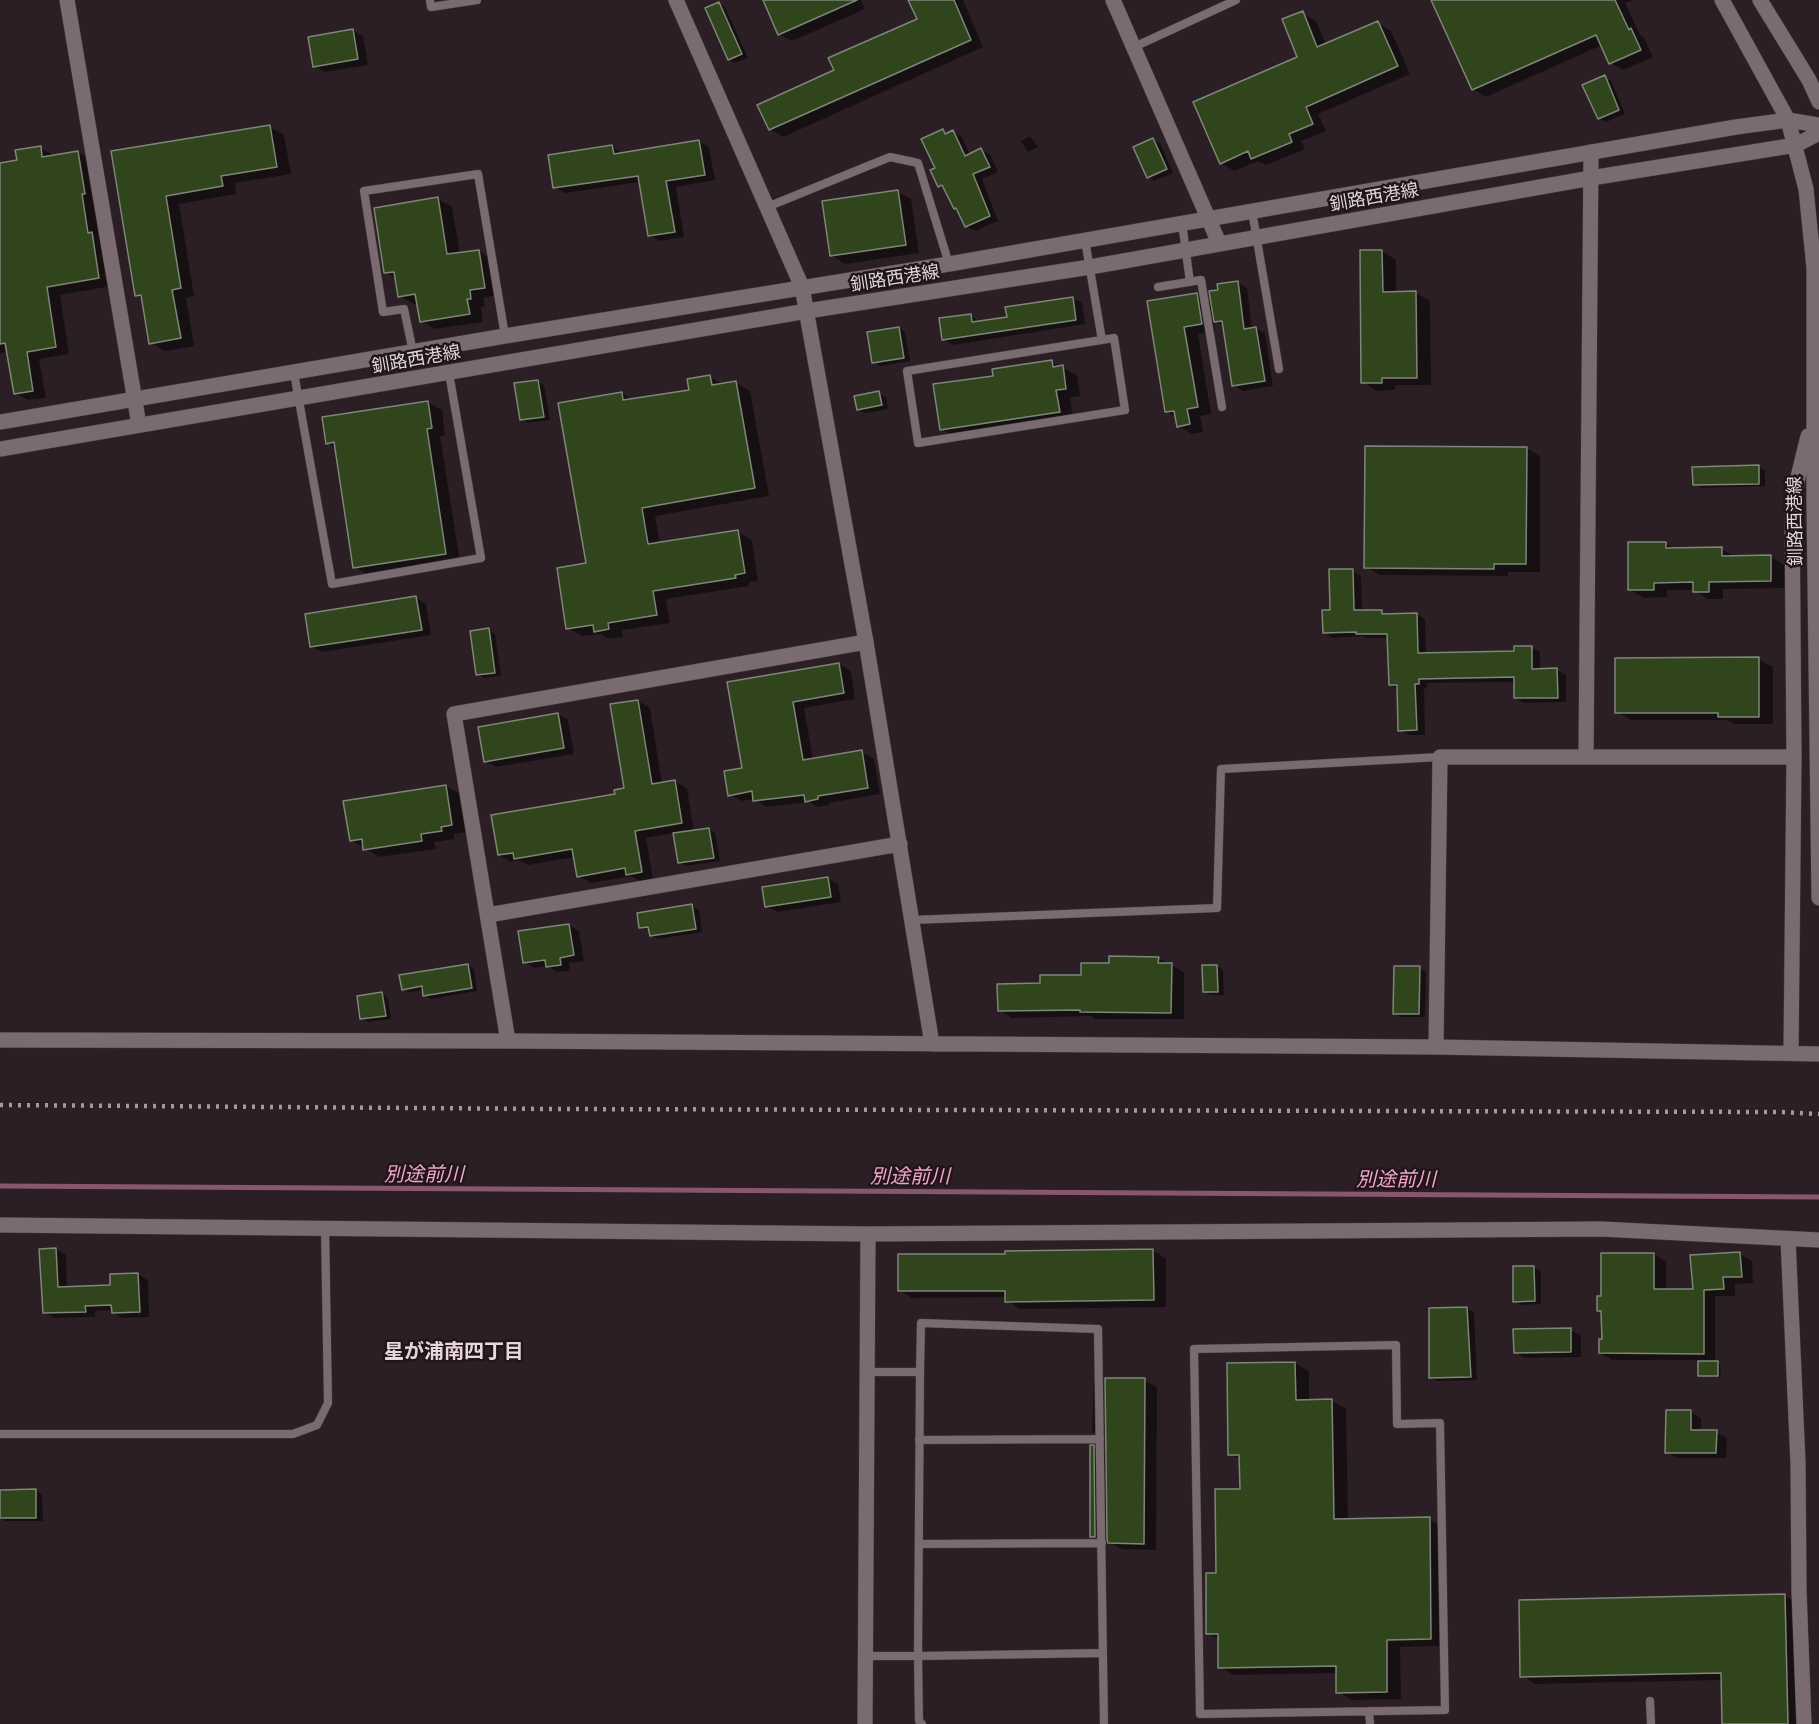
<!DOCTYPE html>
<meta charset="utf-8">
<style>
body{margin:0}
canvas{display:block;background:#2b1e24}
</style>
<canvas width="1819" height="1724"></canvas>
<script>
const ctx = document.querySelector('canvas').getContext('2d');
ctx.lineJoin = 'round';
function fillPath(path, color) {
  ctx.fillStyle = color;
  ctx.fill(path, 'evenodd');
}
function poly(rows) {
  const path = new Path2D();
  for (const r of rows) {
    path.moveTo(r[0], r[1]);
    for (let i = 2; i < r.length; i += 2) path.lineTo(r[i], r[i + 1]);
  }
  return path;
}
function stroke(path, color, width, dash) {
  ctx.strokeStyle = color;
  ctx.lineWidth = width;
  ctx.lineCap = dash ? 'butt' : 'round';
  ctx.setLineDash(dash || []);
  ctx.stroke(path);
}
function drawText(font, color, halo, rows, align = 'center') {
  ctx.font = font + ' Ubuntu,"Noto Sans JP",sans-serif';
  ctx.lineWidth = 5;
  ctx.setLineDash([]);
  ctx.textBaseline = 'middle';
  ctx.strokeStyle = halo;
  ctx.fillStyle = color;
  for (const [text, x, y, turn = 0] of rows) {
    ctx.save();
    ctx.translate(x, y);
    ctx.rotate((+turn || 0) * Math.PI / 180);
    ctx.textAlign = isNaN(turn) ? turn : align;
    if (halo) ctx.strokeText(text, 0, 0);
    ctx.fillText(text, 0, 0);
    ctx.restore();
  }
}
const shadow = poly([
 [764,0,861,0,865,9,792,41,779,34],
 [910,0,963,0,983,47,783,137,770,129,836,70,919,20],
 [1433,0,1633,0,1625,3,1640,35,1644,38,1653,57,1623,70,1610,63,1602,45,1486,97,1473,89],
 [719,3,725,7,748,58,735,63,729,59],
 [1302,13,1316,21,1326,45,1377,23,1391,31,1410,74,1318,114,1326,131,1301,141,1305,149,1266,165,1258,161,1234,171,1221,163,1299,58],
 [352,30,363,36,368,65,325,72,314,66],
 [1604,77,1611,81,1625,114,1606,122,1599,118],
 [270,127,284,135,291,174,235,183,236,194,179,204,194,296,186,298,194,346,165,351,151,343,144,300,136,295,112,153],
 [943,131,949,134,953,132,962,137,970,155,981,150,990,155,998,172,982,179,998,221,975,231,966,226,959,211,955,208,946,190,939,186,937,169],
 [1030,136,1038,147,1028,152,1021,141],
 [1153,140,1160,143,1173,173,1154,181,1148,177],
 [699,141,709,147,715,180,676,187,684,237,660,241,649,235,640,182,565,193,554,187,612,147,622,153],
 [40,148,54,155,78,152,91,160,112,286,60,295,69,354,39,359,46,398,28,400,15,393,8,352,0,353,0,164,18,162],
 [897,191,911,199,919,253,845,264,831,255],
 [438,199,452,207,460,254,478,251,492,259,498,295,483,298,485,306,481,307,483,322,435,329,421,321,418,304,414,304,400,296,397,279,385,272],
 [1382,251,1396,260,1396,293,1416,293,1430,301,1431,385,1395,385,1395,390,1377,391,1363,382],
 [1238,283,1247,288,1252,329,1255,328,1265,333,1273,386,1243,391,1234,386,1224,326,1213,320,1215,331,1198,334,1211,414,1200,416,1203,432,1192,434,1178,426,1177,417,1167,412,1149,303,1197,295,1213,304,1219,291],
 [1073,298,1082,303,1085,324,953,345,944,339,970,315,980,322,1009,318],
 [899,328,905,332,910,361,880,366,874,362],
 [1051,362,1077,375,1080,396,1070,398,1073,420,955,437,941,429,994,377],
 [710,377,724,385,736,383,750,391,769,496,655,516,660,544,738,532,752,540,758,581,749,582,749,586,666,599,670,623,622,630,623,637,609,639,600,634,582,636,568,628,587,565,622,393,633,400,690,391],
 [537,381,544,385,550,420,528,423,522,419],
 [879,393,886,397,888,409,865,413,858,409],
 [427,402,442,410,445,436,440,436,460,562,369,575,355,567,336,448,328,443],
 [1526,448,1540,456,1540,572,1508,572,1508,576,1380,575,1366,567],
 [1758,467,1765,470,1765,486,1701,488,1694,484],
 [1665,543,1675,549,1721,549,1736,557,1770,556,1784,565,1785,588,1723,589,1723,599,1708,599,1694,590,1667,590,1667,597,1644,598,1630,590],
 [1353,571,1361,576,1362,612,1382,612,1387,615,1416,614,1425,619,1426,654,1515,653,1531,647,1540,652,1540,670,1557,670,1566,675,1566,702,1524,703,1515,698,1515,682,1427,683,1427,688,1424,689,1425,735,1408,735,1400,730,1398,689,1390,685,1389,638,1366,638,1363,636,1333,638,1325,633,1332,611],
 [416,598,426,604,431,635,322,652,311,646],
 [488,630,495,634,501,676,484,678,478,674],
 [1758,659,1773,667,1773,724,1734,724,1727,720,1631,720,1617,712],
 [839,664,851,671,855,699,804,708,813,760,862,752,874,759,880,794,829,803,829,805,818,807,809,802,767,807,755,799,742,801,730,795,744,769,729,684],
 [638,701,650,708,662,784,675,781,687,789,694,832,709,829,715,833,720,861,686,866,679,862,674,833,646,838,653,879,640,881,631,876,591,883,579,876,575,857,528,865,519,860,511,862,499,855,625,790],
 [558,714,568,720,574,754,496,767,485,761],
 [446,786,460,794,466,832,454,834,455,839,434,842,436,849,379,857,351,840],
 [828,878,838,884,841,902,777,912,766,906],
 [692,906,699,910,702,932,658,939,651,935,650,930,641,927],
 [569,925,579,931,584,961,569,963,570,971,557,972,547,966,535,968,525,962],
 [1158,958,1184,972,1184,1019,1095,1019,1091,1016,1012,1018,999,1010,1042,985,1082,976,1111,964],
 [468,965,474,969,477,991,431,999,425,995,424,990,409,992,403,989],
 [1217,966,1223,970,1224,995,1211,995,1204,991],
 [1420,968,1426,972,1425,1017,1401,1017,1395,1013],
 [382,994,388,998,391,1019,368,1022,361,1018],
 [56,1249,66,1255,67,1288,112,1286,112,1275,138,1274,148,1280,149,1317,123,1318,113,1313,113,1310,95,1311,95,1317,54,1318,44,1312],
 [1153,1251,1166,1258,1166,1307,1020,1309,1007,1301,1007,1297,912,1298,899,1290,1006,1255],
 [1654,1254,1666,1261,1666,1290,1694,1290,1740,1254,1752,1261,1753,1283,1735,1284,1735,1296,1715,1296,1715,1362,1720,1364,1721,1377,1699,1375,1699,1360,1612,1360,1600,1353,1603,1340,1603,1313,1598,1311,1603,1298],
 [1514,1267,1534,1267,1541,1271,1541,1304,1521,1305,1515,1301],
 [1467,1308,1474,1312,1477,1380,1437,1381,1430,1377],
 [1571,1330,1581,1336,1581,1357,1525,1358,1515,1352],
 [1295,1363,1309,1371,1309,1401,1332,1401,1346,1409,1348,1520,1429,1519,1443,1527,1445,1646,1400,1647,1401,1699,1352,1700,1338,1692,1337,1673,1234,1675,1220,1667,1220,1640,1207,1633,1217,1574,1241,1491,1241,1460,1230,1454,1229,1364],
 [1094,1380,1103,1385,1103,1438,1092,1432],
 [1144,1380,1157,1387,1156,1550,1122,1549,1107,1541,1107,1543,1104,1543,1092,1536,1093,1447,1107,1455],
 [1691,1412,1701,1418,1701,1432,1716,1432,1727,1438,1726,1458,1677,1458,1667,1452],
 [0,1491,36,1491,42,1494,43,1521,5,1521,0,1518],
 [1785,1596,1799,1604,1801,1724,1723,1724,1722,1680,1535,1684,1522,1676]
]);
const stream = poly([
 [0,1186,1819,1197]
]);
const building = poly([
 [763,0,857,0,778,35,763,0],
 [908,0,954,0,971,40,769,130,757,105,834,70,828,58,917,19,908,0],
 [1431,0,1615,0,1629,30,1631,28,1641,50,1609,64,1596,35,1472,90,1431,0],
 [719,2,742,54,728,60,705,8,719,2],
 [1303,11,1317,47,1378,21,1398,66,1306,107,1313,124,1289,134,1292,142,1251,159,1248,151,1220,164,1193,102,1297,57,1282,19,1303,11],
 [353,29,358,59,313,67,308,37,353,29],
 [1605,75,1619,110,1598,119,1582,85,1605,75],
 [270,125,277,167,221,176,223,186,166,196,181,288,172,290,181,338,149,344,141,295,135,296,111,151,270,125],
 [943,129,945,134,953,130,965,156,981,148,990,167,973,174,990,216,965,227,956,208,954,209,942,185,938,187,930,170,935,168,921,139,943,129],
 [1153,138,1167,169,1147,178,1133,147,1153,138],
 [699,140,705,175,666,181,675,232,648,236,638,176,553,188,548,155,612,145,614,154,699,140],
 [41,146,42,157,78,151,85,194,82,194,88,233,92,232,99,278,47,287,56,347,27,352,33,391,14,394,5,343,0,344,0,163,17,160,15,150,41,146],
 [898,190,906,245,830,256,822,201,898,190],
 [438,197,447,254,479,250,485,288,470,290,471,299,467,299,470,314,420,322,415,294,398,297,394,272,384,273,374,208,438,197],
 [1360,250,1382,250,1383,292,1416,291,1417,378,1382,378,1382,383,1361,383,1360,250],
 [1238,281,1244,329,1256,327,1265,381,1232,386,1222,321,1214,322,1209,291,1218,290,1217,284,1238,281],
 [1197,293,1202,324,1184,327,1198,407,1187,409,1190,424,1177,427,1174,411,1165,412,1147,301,1197,293],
 [1073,297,1076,320,942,340,939,318,971,314,972,322,1007,317,1005,307,1073,297],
 [899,327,904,358,872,363,867,332,899,327],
 [1052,360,1053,367,1063,365,1066,389,1056,390,1060,412,940,430,933,384,993,376,992,369,1052,360],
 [710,375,712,385,736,381,755,488,642,508,648,544,738,530,745,573,735,575,736,578,653,591,657,615,608,623,609,629,594,632,593,625,566,629,557,568,586,563,558,403,622,392,623,400,689,390,687,379,710,375],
 [538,380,544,417,520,420,514,383,538,380],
 [879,391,882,405,857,410,854,396,879,391],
 [428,401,432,428,427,429,446,554,353,568,334,442,326,444,322,417,428,401],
 [1365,446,1527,447,1526,564,1494,564,1494,569,1364,568,1365,446],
 [1759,465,1759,484,1693,485,1692,467,1759,465],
 [1628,542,1666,542,1666,548,1722,547,1722,556,1771,555,1771,581,1709,582,1709,592,1693,592,1693,582,1654,583,1654,590,1628,590,1628,542],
 [1329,569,1353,569,1354,610,1382,610,1382,614,1417,613,1418,653,1514,651,1514,646,1532,646,1532,669,1557,668,1558,698,1514,698,1514,677,1419,679,1419,684,1415,684,1417,730,1398,731,1397,685,1389,685,1387,634,1356,634,1356,632,1323,633,1322,610,1330,610,1329,569],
 [416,596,422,630,310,647,305,614,416,596],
 [489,628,495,673,476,675,470,631,489,628],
 [1759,657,1759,717,1718,717,1718,713,1615,713,1615,658,1759,657],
 [839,663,844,693,793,702,803,760,862,750,868,788,818,796,818,799,805,802,804,795,753,801,752,791,728,796,724,771,742,768,727,682,839,663],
 [638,700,652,784,675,780,682,823,635,831,642,872,626,875,625,868,577,877,572,849,514,859,513,853,498,855,491,815,615,794,614,790,624,788,610,704,638,700],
 [558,713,564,748,484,762,478,727,558,713],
 [446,785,452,825,441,827,442,831,421,834,422,841,363,850,362,839,350,841,343,801,446,785],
 [709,828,714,858,678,863,673,833,709,828],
 [828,877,831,897,765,907,762,887,828,877],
 [692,904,696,929,650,936,648,927,639,928,637,913,692,904],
 [569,924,574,955,560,958,561,965,546,967,545,960,523,963,518,931,569,924],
 [1109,956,1159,957,1158,963,1172,963,1171,1013,1080,1012,1080,1010,998,1011,997,984,1040,983,1040,975,1081,975,1081,963,1109,963,1109,956],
 [468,964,472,988,423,996,422,986,402,990,399,975,468,964],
 [1202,965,1217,965,1218,992,1203,992,1202,965],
 [1394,966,1420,966,1419,1014,1393,1014,1394,966],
 [382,992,386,1016,360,1019,357,996,382,992],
 [56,1248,58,1287,110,1285,110,1274,138,1273,140,1312,112,1313,111,1305,85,1306,86,1312,43,1313,39,1249,56,1248],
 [1153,1249,1154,1300,1005,1302,1005,1291,898,1291,898,1254,1005,1254,1005,1251,1153,1249],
 [1740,1252,1742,1277,1723,1277,1724,1289,1704,1290,1704,1354,1599,1353,1599,1339,1602,1339,1601,1311,1597,1311,1597,1296,1601,1296,1601,1253,1654,1253,1654,1289,1693,1289,1690,1255,1740,1252],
 [1513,1266,1534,1266,1535,1301,1513,1302,1513,1266],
 [1467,1307,1471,1377,1429,1378,1429,1308,1467,1307],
 [1571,1328,1571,1352,1514,1353,1513,1329,1571,1328],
 [1698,1361,1718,1361,1718,1376,1698,1376,1698,1361],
 [1295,1362,1296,1400,1332,1399,1334,1519,1430,1517,1431,1639,1387,1640,1387,1692,1336,1693,1336,1666,1218,1668,1218,1634,1206,1634,1206,1573,1216,1573,1215,1489,1240,1489,1239,1455,1228,1455,1227,1363,1295,1362],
 [1105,1378,1145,1378,1144,1544,1108,1543,1107,1540,1105,1378],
 [1666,1410,1691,1410,1691,1430,1717,1430,1716,1453,1665,1453,1666,1410],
 [1090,1445,1094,1445,1095,1537,1090,1537,1090,1445],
 [36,1489,36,1518,0,1518,0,1490,36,1489],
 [1785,1594,1788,1724,1722,1724,1721,1673,1520,1677,1519,1600,1785,1594]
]);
const lane = poly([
 [430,0,431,7,477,0],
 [1134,47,1236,0],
 [767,207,890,157,918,163,949,264],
 [1252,211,1279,369],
 [1182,223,1190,282],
 [1085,240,1102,340],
 [1158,287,1201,280,1222,407],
 [1114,338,1125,410,918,443,907,371,1114,338],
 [413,352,404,309,383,312,364,191,478,174,505,336],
 [294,373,332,584,481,558,449,373],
 [912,920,1217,908,1221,769,1440,757],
 [1396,1345,1397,1424,1440,1423,1445,1710,1200,1714,1194,1349,1396,1345],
 [920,1372,921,1323,1098,1329,1104,1724],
 [0,1434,293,1434,317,1425,328,1403,325,1227],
 [919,1440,1100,1439],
 [919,1544,1102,1543],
 [865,1656,918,1656,920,1372,867,1372],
 [1650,1701,1651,1724],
 [1369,1711,1370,1724],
 [922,1724,919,1721,918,1656,1103,1653]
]);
const street = poly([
 [67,0,139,425],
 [676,0,802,287,866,642,932,1044],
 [1113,0,1219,243],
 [1586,757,1591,152],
 [488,915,900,844],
 [0,1040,508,1041,1436,1047,1819,1054],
 [1436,1047,1440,757,1794,757],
 [0,1225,868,1234,1601,1229,1819,1240],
 [1788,1239,1798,1463,1799,1590,1804,1724],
 [865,1724,868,1234]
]);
const secondary = poly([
 [1722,0,1788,120,1806,189,1814,268,1814,501,1819,898],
 [1760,0,1809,80,1819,102],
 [0,422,505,336,949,264,1736,127,1788,120,1819,125],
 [0,449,807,311,1090,267,1591,178,1796,145,1819,133],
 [508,1041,454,714,866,642],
 [1791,1052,1794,757,1792,502,1808,436]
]);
const rail = poly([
 [0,1105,551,1109,1781,1112,1819,1114]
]);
const streetNames = [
 ["釧路西港線",1374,197,-10],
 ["釧路西港線",895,278,-9],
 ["釧路西港線",416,359,-10],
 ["釧路西港線",1795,521,-91]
];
const waterNames = [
 ["別途前川",424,1174],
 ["別途前川",910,1176],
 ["別途前川",1396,1179]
];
const neighbourhoodNames = [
 ["星が浦南四丁目",454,1351]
];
fillPath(shadow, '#0007');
stroke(stream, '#87586d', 5);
fillPath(building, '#30451c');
stroke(building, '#7e8679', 1.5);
stroke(lane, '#443a3e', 9);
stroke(street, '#443a3e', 16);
stroke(secondary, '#443a3e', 16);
stroke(lane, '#7a6b71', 8);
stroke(street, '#7a6b71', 15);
stroke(secondary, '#7a6b71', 15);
stroke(rail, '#a49a9e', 4.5, [3, 6]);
drawText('18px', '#dfd7da', '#21151a', streetNames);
drawText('italic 20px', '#f1a5c7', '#21151a', waterNames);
drawText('bold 20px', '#e8d6dd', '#21151a', neighbourhoodNames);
</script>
